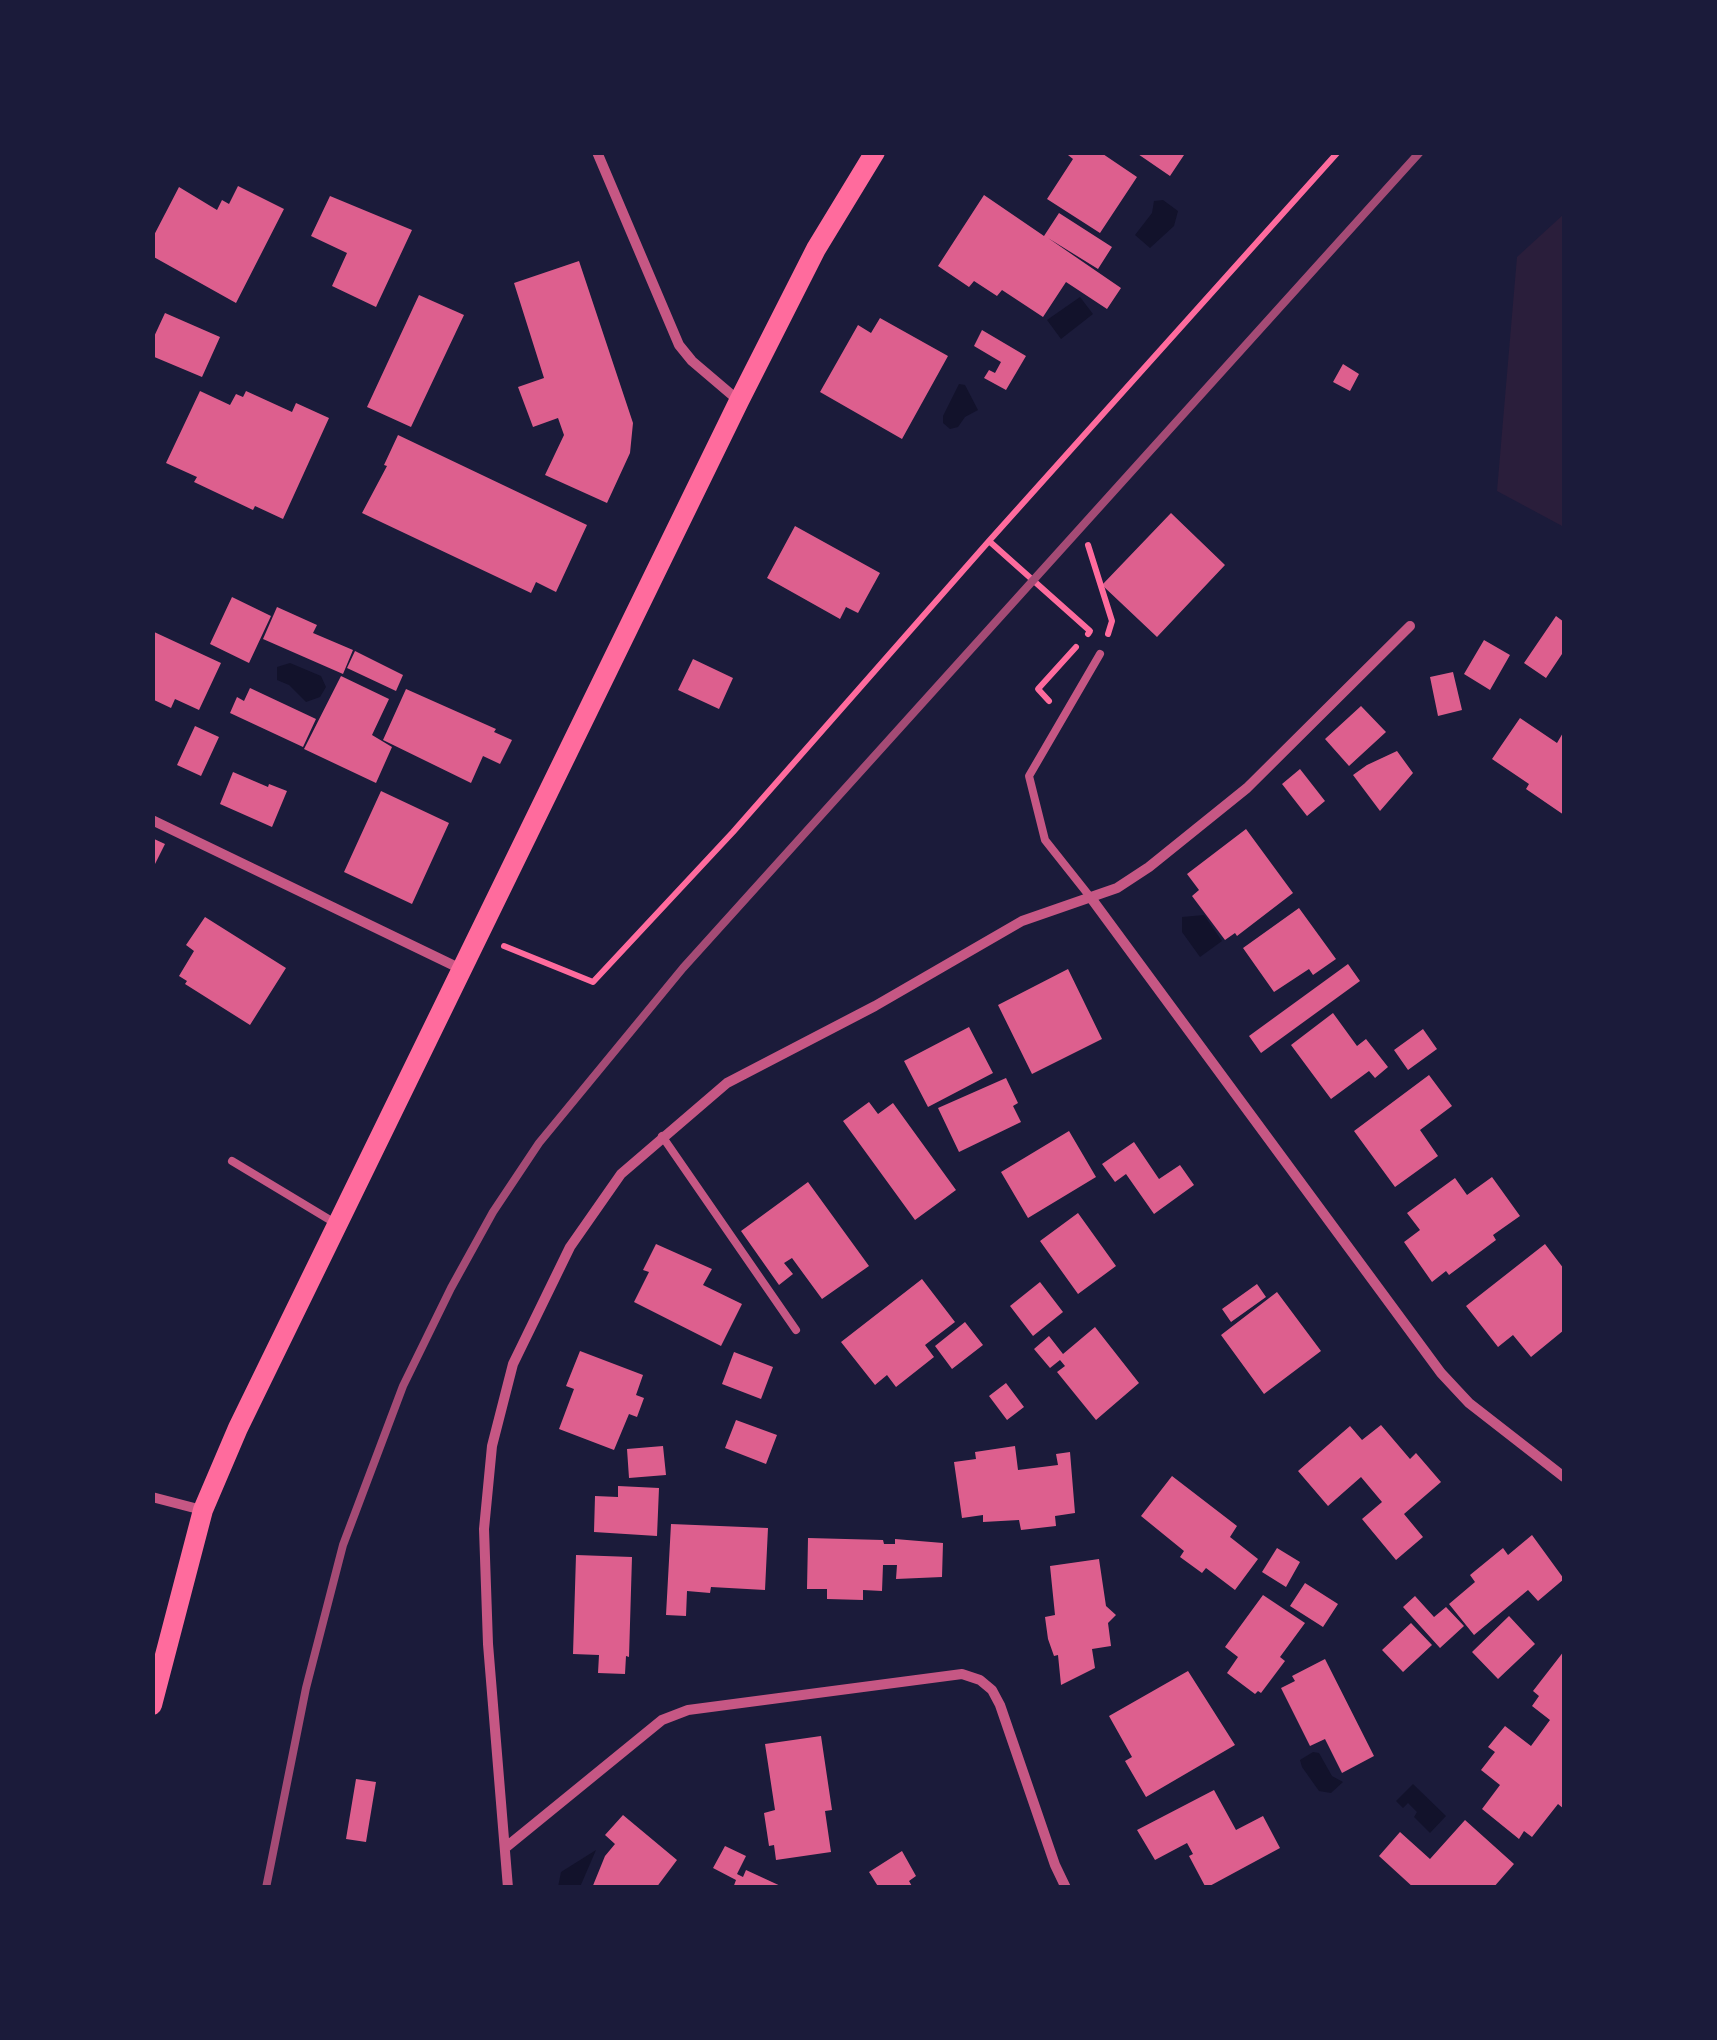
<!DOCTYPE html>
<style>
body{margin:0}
#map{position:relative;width:1717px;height:2040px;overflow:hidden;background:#1b1b3a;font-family:"Fira Sans",sans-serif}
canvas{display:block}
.frame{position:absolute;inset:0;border:155px solid #1b1b3a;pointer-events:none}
</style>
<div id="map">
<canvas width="1717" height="2040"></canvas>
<div class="frame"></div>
</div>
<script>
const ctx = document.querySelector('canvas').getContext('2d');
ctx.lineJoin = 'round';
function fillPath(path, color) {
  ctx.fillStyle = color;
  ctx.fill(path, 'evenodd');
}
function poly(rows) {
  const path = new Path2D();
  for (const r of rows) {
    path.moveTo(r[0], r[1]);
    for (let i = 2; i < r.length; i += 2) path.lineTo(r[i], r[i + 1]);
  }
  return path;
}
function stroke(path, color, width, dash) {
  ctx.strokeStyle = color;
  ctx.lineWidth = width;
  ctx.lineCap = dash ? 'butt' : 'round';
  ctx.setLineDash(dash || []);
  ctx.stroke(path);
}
const green = poly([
 [1564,214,1564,527,1497,491,1517,257]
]);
const water = poly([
 [1163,200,1178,211,1174,226,1150,248,1135,235,1152,213,1154,201],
 [1080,297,1093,314,1061,339,1047,320],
 [959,384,965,385,978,410,965,417,958,427,950,429,943,423,943,416],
 [290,663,321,676,326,687,320,697,306,702,289,685,277,680,277,667],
 [1204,915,1222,941,1200,957,1182,932,1182,917],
 [1313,1752,1319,1753,1332,1776,1343,1782,1331,1793,1319,1791,1302,1767,1300,1760],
 [1413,1784,1446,1816,1430,1833,1414,1817,1417,1812,1408,1803,1403,1808,1396,1801],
 [596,1850,580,1887,558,1887,561,1872]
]);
const building = poly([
 [1070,152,1100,152,1137,177,1100,233,1047,199,1073,159,1068,155],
 [1135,152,1186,152,1170,176],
 [238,186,284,209,236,303,152,256,152,239,179,187,217,210,222,200,229,204],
 [984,195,1044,236,1059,213,1112,247,1098,269,1048,238,1121,288,1107,309,1066,282,1043,317,1002,290,997,296,974,281,969,287,938,266],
 [330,196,412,230,376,307,332,286,347,253,311,236],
 [579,261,633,423,630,453,607,503,545,475,564,435,558,418,533,427,518,387,544,378,514,283],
 [419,295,464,315,411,427,367,407],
 [165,313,220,337,202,377,152,356,152,341],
 [880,318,948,356,902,439,820,392,858,325,871,333],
 [982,330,1026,356,1006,390,984,378,989,370,995,373,1001,362,974,346],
 [1343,364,1359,374,1350,391,1333,382],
 [200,391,230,405,236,394,243,397,246,391,292,412,296,403,329,418,283,519,255,506,253,510,194,482,197,477,166,463],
 [398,435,587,525,556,592,536,582,531,593,362,513,387,466,384,465],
 [1171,513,1225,565,1157,637,1102,585],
 [795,526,880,573,858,613,846,607,840,619,767,578],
 [232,597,271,616,249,663,210,644],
 [277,607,317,625,313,633,353,650,343,674,263,639],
 [1556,616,1564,622,1564,651,1546,678,1524,663],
 [152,631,221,663,199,710,175,699,171,708,152,699],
 [1484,640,1510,655,1490,690,1464,674],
 [355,651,403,675,396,691,347,668],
 [693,659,733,678,719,709,678,690],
 [1453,672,1462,710,1438,716,1430,677],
 [341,676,389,699,372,735,392,747,376,783,304,749],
 [250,688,316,719,303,747,230,713,237,697,244,701],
 [406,689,496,729,494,732,512,740,500,764,483,756,471,783,383,740],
 [1361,706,1386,732,1349,766,1325,739],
 [1520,718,1557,743,1564,731,1564,815,1526,789,1529,784,1492,759],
 [195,726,219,737,201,776,177,765],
 [1397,751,1413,773,1380,811,1353,775,1367,765],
 [1300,769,1325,801,1307,816,1282,784],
 [233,772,268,787,269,784,287,791,272,827,220,804],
 [381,791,449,823,412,904,344,872],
 [1246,829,1293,893,1237,936,1235,933,1225,940,1192,896,1199,890,1187,874],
 [152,838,165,844,152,870],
 [1299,908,1336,959,1313,975,1309,969,1274,992,1243,948],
 [205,917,286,968,250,1025,185,984,187,981,179,976,194,951,186,945],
 [1348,964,1360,981,1261,1053,1249,1036],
 [1068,969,1102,1039,1032,1074,998,1005],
 [1333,1013,1357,1046,1366,1039,1388,1067,1375,1078,1369,1071,1331,1099,1291,1045],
 [969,1027,993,1073,928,1107,904,1061],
 [1423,1029,1437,1049,1408,1070,1394,1050],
 [1429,1075,1452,1106,1420,1130,1438,1156,1395,1187,1354,1131],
 [1006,1078,1018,1103,1013,1106,1021,1122,959,1152,938,1108],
 [869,1102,878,1114,893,1103,956,1190,915,1220,843,1121],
 [1069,1131,1096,1177,1028,1218,1001,1172],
 [1134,1142,1159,1179,1180,1165,1194,1185,1154,1214,1126,1174,1115,1182,1102,1164],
 [1492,1177,1520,1216,1493,1235,1496,1240,1449,1275,1446,1271,1432,1282,1404,1242,1420,1230,1407,1213,1455,1178,1467,1195],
 [808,1182,869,1266,822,1299,792,1258,784,1263,793,1274,779,1285,741,1231],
 [1078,1213,1116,1266,1078,1294,1040,1241],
 [656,1244,712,1269,703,1285,742,1304,721,1346,634,1302,649,1272,643,1270],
 [1545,1244,1564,1269,1564,1330,1531,1357,1513,1335,1498,1347,1466,1306],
 [922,1279,955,1322,925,1345,934,1357,896,1387,887,1375,875,1385,841,1342],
 [1040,1282,1063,1312,1033,1336,1010,1306],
 [1257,1284,1266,1297,1231,1322,1222,1309],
 [1277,1292,1321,1351,1264,1394,1221,1335],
 [965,1322,983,1345,952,1369,935,1346],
 [1095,1327,1139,1383,1096,1420,1057,1372,1065,1366,1060,1360,1050,1368,1034,1349,1049,1336,1063,1354],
 [580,1351,643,1375,636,1395,644,1398,637,1417,629,1414,614,1450,559,1429,574,1389,566,1386],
 [734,1352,773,1367,761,1399,722,1384],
 [1006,1383,1024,1407,1007,1420,989,1396],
 [736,1420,777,1435,766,1464,725,1448],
 [1381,1425,1410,1459,1416,1453,1441,1482,1404,1514,1423,1537,1396,1560,1362,1519,1382,1502,1361,1477,1328,1506,1298,1471,1350,1426,1362,1440],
 [663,1446,666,1475,629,1478,627,1449],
 [1015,1446,1018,1470,1058,1465,1056,1454,1070,1452,1075,1513,1055,1516,1056,1526,1021,1530,1019,1520,983,1522,983,1515,962,1518,954,1462,976,1459,975,1452],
 [1172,1476,1237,1526,1230,1537,1258,1559,1235,1590,1206,1568,1202,1573,1180,1557,1184,1551,1141,1516],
 [618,1486,659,1488,657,1536,594,1532,595,1496,618,1497],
 [671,1524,768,1528,765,1590,711,1587,710,1593,687,1591,686,1616,666,1615],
 [1532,1535,1564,1579,1538,1601,1528,1590,1474,1635,1449,1604,1475,1582,1470,1575,1503,1548,1508,1555],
 [808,1538,883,1540,884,1544,895,1544,895,1539,943,1543,942,1577,896,1579,897,1565,883,1565,882,1591,863,1590,863,1600,827,1599,827,1589,807,1589],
 [1277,1548,1300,1562,1286,1587,1262,1572],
 [576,1555,632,1557,629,1657,626,1656,625,1674,598,1673,599,1655,573,1654],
 [1099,1559,1106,1606,1116,1615,1108,1623,1111,1646,1092,1649,1095,1668,1061,1685,1058,1655,1054,1656,1048,1639,1045,1617,1055,1615,1050,1566],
 [1305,1583,1338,1604,1323,1627,1290,1606],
 [1263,1595,1305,1623,1280,1657,1285,1661,1261,1693,1258,1691,1255,1694,1227,1673,1238,1657,1225,1647],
 [1415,1596,1434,1617,1446,1607,1464,1626,1440,1648,1403,1607],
 [1509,1616,1535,1644,1498,1679,1472,1652],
 [1411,1623,1432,1645,1403,1672,1382,1650],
 [1564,1651,1564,1809,1558,1804,1532,1837,1524,1831,1519,1839,1482,1809,1500,1785,1481,1770,1495,1752,1488,1747,1505,1726,1531,1746,1550,1720,1532,1706,1539,1696,1533,1691],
 [1325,1659,1374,1756,1342,1773,1325,1739,1310,1746,1281,1688,1295,1681,1292,1676],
 [1188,1671,1235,1745,1146,1797,1125,1761,1132,1757,1109,1716],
 [821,1736,832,1810,825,1811,831,1852,776,1860,774,1845,769,1846,764,1813,775,1810,765,1744],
 [356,1779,376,1782,366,1842,346,1839],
 [1214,1790,1236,1830,1263,1816,1280,1848,1206,1888,1189,1856,1193,1854,1187,1843,1155,1860,1137,1830],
 [623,1815,677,1860,656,1888,592,1888,605,1856,615,1844,605,1835],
 [1465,1820,1514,1864,1493,1888,1414,1888,1379,1856,1400,1832,1430,1859],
 [725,1846,746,1856,737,1874,743,1877,746,1870,785,1888,733,1888,736,1880,713,1868],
 [902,1851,916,1876,909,1881,913,1888,879,1888,869,1872]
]);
const path = poly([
 [989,541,1090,631,1088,634],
 [1088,545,1112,621,1108,634],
 [1049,701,1038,689,1076,647],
 [504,946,593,982,733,832,989,541,1338,152]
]);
const service = poly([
 [1091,898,1045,840,1029,776,1100,654],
 [662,1136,796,1330],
 [232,1161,335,1223]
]);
const minor = poly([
 [597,152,679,345,692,361,739,401],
 [152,820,461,969],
 [1091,898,1441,1373,1469,1403,1564,1477],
 [152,1497,202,1510],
 [505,1848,662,1720,688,1710,962,1674,980,1680,992,1690,1000,1705,1055,1865,1066,1888],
 [508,1888,488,1644,484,1529,492,1446,513,1364,570,1247,621,1174,727,1083,875,1006,1022,921,1117,888,1149,867,1247,788,1410,626]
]);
const secondary = poly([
 [152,1705,203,1510,238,1428,739,401,816,249,875,152]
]);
const rail = poly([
 [266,1888,306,1688,343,1545,403,1386,451,1288,493,1212,539,1143,683,968,1420,152]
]);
fillPath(green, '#2a1e3b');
fillPath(water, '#12122b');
fillPath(building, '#dd5f8e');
stroke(path, '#ff6b9d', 6);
stroke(service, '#c65784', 8);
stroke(minor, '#c65784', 10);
stroke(secondary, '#ff6b9d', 20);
stroke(rail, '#a44b75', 8);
</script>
